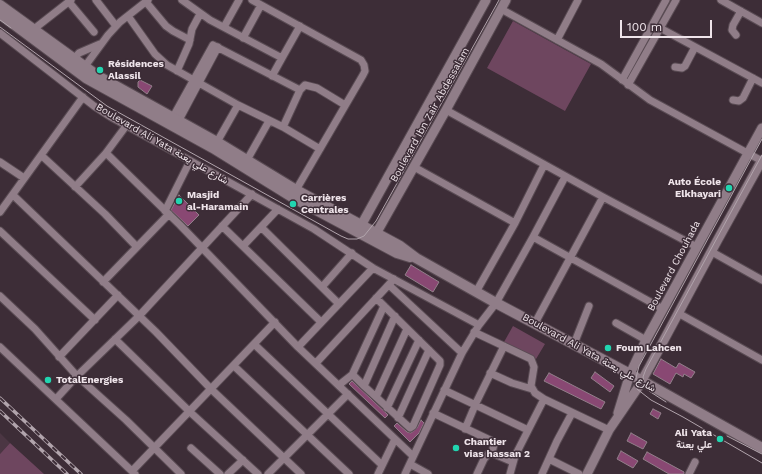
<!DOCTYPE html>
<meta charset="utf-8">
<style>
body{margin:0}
#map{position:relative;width:762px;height:474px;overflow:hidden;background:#3d2d37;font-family:"Work Sans",sans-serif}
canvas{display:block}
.scale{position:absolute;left:620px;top:20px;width:92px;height:18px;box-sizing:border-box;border:2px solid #efe4ea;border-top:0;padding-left:5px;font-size:12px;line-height:14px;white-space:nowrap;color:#efe4ea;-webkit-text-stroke:3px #3d2d37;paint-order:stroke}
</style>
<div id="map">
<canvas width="762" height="474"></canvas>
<div class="scale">100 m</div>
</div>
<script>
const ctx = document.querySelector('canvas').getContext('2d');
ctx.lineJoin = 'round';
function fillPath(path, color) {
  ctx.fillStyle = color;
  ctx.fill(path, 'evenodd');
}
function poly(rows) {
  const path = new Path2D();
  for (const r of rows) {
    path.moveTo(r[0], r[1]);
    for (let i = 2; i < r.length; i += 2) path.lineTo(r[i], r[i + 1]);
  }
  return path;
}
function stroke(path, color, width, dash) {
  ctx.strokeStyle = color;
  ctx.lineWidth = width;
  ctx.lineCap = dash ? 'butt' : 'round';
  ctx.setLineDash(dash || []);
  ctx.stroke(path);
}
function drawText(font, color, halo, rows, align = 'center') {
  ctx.font = font + ' "Work Sans",Vazirmatn,sans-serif';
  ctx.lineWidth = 3;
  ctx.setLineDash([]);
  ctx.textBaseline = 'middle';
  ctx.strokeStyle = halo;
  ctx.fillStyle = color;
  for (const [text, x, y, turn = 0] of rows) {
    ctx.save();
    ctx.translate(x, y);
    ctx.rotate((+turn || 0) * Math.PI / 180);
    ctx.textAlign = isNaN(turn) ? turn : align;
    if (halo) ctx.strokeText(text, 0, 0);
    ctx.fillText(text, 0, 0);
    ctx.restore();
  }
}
const built = poly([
 [0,433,10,443,0,454]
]);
const green = poly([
 [513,21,591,64,565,111,487,68],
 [513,326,545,344,536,359,504,342],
 [10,443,44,474,0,474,0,454]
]);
const building = poly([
 [140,80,152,86,147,94,138,87,138,82,140,80],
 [179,195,199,215,188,226,171,210,179,195],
 [411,265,439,282,433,292,405,275,411,265],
 [661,359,676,368,679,363,695,372,691,378,684,374,683,377,676,373,670,384,653,374,661,359],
 [595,372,614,386,610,392,591,378,595,372],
 [549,373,605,402,601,409,544,381,549,373],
 [352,381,388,415,385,418,349,384,352,381],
 [653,409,661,413,658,419,650,414,653,409],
 [421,420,424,423,419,433,410,442,394,426,397,423,407,432,411,433,417,428,421,420],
 [631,433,647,442,643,449,627,441,631,433],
 [621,451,638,461,633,468,617,459,621,451],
 [647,452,684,472,684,474,669,474,643,459,647,452]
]);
const minor = poly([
 [96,0,116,26],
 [182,0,210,20,282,58,300,26],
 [252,0,361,60,364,65,365,71,363,75,296,190],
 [721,0,762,23],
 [69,2,94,32],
 [146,2,166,26,173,31,190,40],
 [501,9,601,64,650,100,762,161],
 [128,16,155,54,167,65,238,105,283,127,320,149],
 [224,27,239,0],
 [660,28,762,83],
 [34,29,71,0],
 [0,33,94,106,111,117,314,229,373,268,479,325],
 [736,35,732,30,733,25,741,11],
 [243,38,261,5],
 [557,40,578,0],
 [71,62,79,53,100,44],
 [675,67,682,68,685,66,695,47],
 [83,69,108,35,120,22,148,0],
 [177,71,189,44,192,29,200,14],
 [272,76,282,58],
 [622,80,666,0],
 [628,85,676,0],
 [733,100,739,101,743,98,753,78],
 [446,110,603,197,697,247],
 [173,117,213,45,300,90],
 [179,120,218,47],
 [283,127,300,90,305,85,317,88,345,105],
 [217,142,238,105],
 [106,153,180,225,298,347,413,456],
 [41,155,105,214,137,247],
 [247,160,269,121],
 [0,162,24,178],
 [414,167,515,223],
 [75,187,106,153,126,126],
 [13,195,156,332,211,389,301,474],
 [165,211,190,161],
 [0,212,83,97],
 [222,226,321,322],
 [261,227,339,304],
 [0,231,95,320],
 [533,237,663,309],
 [243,246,278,209],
 [712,252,762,280],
 [103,282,169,214],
 [389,285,462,353],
 [322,287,352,253],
 [476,292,515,223,544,165],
 [0,296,35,329,77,376,126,420,181,474],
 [376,298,440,361,440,365,413,426,410,428,364,386,354,376,353,373,384,306],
 [678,313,762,360],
 [535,323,603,197],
 [616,323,646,340],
 [474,332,531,359,534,367,531,386,535,393,544,399,609,430],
 [115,339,190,412,258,474],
 [254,344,382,465],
 [574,344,589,306],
 [0,347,135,474],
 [298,347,373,268],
 [59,357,118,295],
 [316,363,394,279],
 [234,366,349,474],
 [490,373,512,383,532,389],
 [339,385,353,374],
 [364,386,395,316],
 [444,390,528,430],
 [376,397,407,329],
 [56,399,77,376,139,316,252,194],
 [387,408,419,340],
 [433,413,492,441,494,444,492,453],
 [398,418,429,350],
 [465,429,476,403,504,346],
 [191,448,220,474],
 [549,459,579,474],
 [410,464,428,474],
 [132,471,275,322],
 [228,474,243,460],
 [268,474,348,394],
 [378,474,395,439],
 [405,474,462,353,479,325,496,303,533,237,565,177],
 [477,474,484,459,489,453,492,453,513,462],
 [510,474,515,456,544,399],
 [542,474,557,441,572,413],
 [689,474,695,462]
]);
const tertiary = poly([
 [358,231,486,0],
 [373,239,446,110,506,0],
 [618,413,630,374,646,340,762,128],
 [587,474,609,430,637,389,650,366,717,241,762,160]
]);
const secondary = poly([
 [0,5,98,76,217,142,296,190,400,246,416,258,496,303,630,374,762,448],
 [0,14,86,78,213,148,292,197,397,253,410,257]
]);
const tram = poly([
 [0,20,11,28],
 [0,27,107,106,341,236,348,239,357,239,364,236,376,221,499,0],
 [762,139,639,366,636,378,637,389,651,400,683,417,762,463],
 [666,402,649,391,645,387,643,377,646,369,762,155],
 [727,436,762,454]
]);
const rail = poly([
 [0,398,81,474],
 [0,411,67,474]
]);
const markers = [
 [100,70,4,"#21d5b0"],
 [729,188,4,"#21d5b0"],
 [179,201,4,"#21d5b0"],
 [293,204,4,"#21d5b0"],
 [608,348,4,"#21d5b0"],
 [48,380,4,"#21d5b0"],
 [720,439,4,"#21d5b0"],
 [456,448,4,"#21d5b0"]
];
const poiNames = [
 ["Résidences",108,64],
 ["Alassil",108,76],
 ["Auto École",721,182,"right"],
 ["Elkhayari",721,194,"right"],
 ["Masjid",187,195],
 ["al-Haramain",187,207],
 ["Carrières",301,198],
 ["Centrales",301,210],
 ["Foum Lahcen",616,348],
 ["TotalEnergies",56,380],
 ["Ali Yata",712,433,"right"],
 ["علي يعتة",712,445,"right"],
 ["Chantier",464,442],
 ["vias hassan 2",464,454]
];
const streetNames = [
 ["Boulevard Ibn Zair Abdessalam",430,115,-61],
 ["Boulevard Ali Yata شارع علي يعتة",162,144,30],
 ["Boulevard Chouhada",674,266,-62],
 ["Boulevard Ali Yata شارع علي يعتة",589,353,29]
];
fillPath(built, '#4b3643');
fillPath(green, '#6e465f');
fillPath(building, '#894873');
stroke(building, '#927f8a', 1);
stroke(minor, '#594b53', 9);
stroke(tertiary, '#594b53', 11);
stroke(secondary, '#594b53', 12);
stroke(minor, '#907d88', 7);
stroke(tertiary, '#907d88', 9);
stroke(secondary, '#907d88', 10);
stroke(tram, '#b1a4ac', 1);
stroke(rail, '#b1a4ac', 3.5);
stroke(rail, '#3d2d37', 2, [6]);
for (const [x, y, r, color] of markers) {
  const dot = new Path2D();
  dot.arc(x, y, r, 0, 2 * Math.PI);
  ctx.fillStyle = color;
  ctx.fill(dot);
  stroke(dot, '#3d2d37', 1.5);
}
drawText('bold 10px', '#efe4ea', '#3d2d37', poiNames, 'left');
drawText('10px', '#efe4ea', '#3d2d37', streetNames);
</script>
